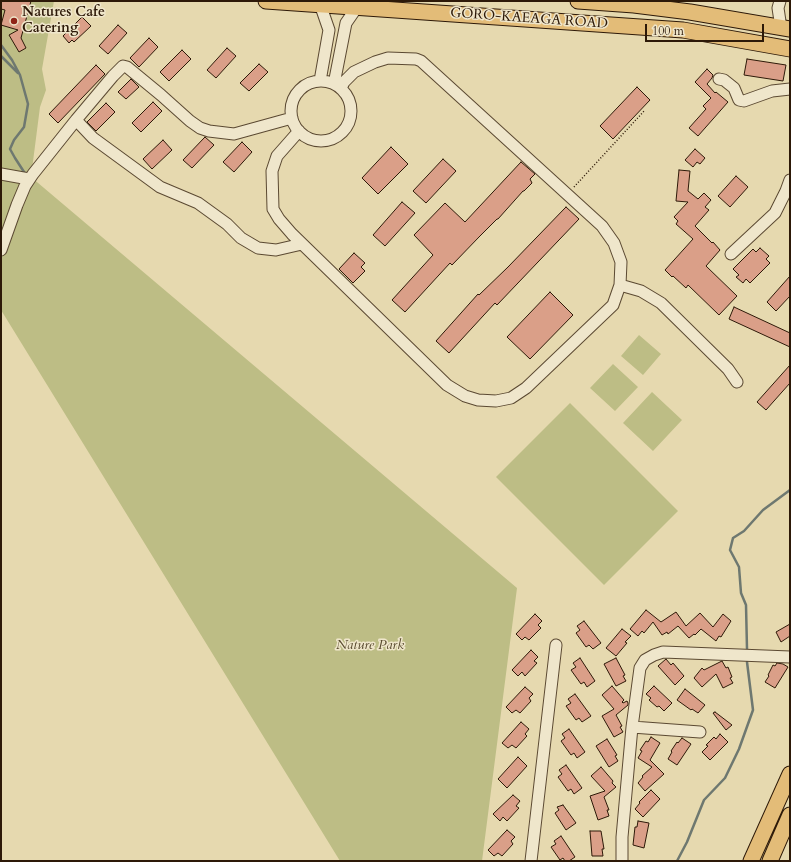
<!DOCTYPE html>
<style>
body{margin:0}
#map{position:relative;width:791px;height:862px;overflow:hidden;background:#e6d9af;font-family:Cardo,serif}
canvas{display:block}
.frame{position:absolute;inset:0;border:2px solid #2d1908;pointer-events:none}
.scale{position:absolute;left:645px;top:24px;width:119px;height:18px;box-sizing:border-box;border:2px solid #2d1908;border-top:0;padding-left:5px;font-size:12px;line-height:14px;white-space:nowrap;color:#2d1908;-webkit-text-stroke:3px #efe6cb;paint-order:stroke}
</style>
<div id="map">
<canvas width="791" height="862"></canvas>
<div class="frame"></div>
<div class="scale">100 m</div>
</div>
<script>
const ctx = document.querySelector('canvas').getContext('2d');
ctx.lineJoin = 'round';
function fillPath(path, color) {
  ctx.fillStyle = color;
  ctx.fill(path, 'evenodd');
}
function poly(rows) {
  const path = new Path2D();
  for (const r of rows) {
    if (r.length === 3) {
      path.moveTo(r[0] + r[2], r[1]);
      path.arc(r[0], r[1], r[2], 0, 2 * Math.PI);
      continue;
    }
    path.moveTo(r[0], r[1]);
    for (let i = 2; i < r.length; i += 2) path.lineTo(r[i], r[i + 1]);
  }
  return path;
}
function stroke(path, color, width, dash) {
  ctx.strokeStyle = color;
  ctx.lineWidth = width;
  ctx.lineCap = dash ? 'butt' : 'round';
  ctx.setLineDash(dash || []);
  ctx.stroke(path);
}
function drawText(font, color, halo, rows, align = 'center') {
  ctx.font = font + ' Cardo,serif';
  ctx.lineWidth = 3;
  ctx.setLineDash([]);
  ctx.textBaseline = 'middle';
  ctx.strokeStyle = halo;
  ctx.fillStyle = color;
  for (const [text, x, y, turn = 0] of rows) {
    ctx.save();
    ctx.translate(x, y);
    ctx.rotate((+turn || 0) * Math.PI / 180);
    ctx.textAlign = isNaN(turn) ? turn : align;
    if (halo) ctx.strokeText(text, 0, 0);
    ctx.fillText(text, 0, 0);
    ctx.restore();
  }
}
const green = poly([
 [1,1,54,1,42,69,46,90,40,107,31,177,517,588,482,861,340,861,1,310],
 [639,335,661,354,643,375,621,356],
 [613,364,638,387,615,411,590,388],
 [652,392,682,420,653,451,623,423],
 [570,403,678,511,604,585,496,477]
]);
const stream = poly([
 [1,45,12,60,20,75,28,104,24,127,14,140,10,149,15,158,26,175],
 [1,56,18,73],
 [747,649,746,605,741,593,739,567,730,550,733,538,744,531,763,510,790,490],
 [677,861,687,842,704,800,725,778,739,749,753,710,747,662]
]);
const building = poly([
 [1,1,31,1,21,38,26,48,19,52,9,35,18,30,1,25,5,10,1,9,1,1],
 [82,17,91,26,74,42,72,40,69,43,63,36,82,17],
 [118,25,127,33,108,54,99,46,118,25],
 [149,38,158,47,139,67,130,58,149,38],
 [227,48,236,56,216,78,207,70,227,48],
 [182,50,191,59,169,81,160,72,182,50],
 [747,59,786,65,783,81,744,75,747,59],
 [259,64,268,72,249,91,240,83,259,64],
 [96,65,105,74,58,123,49,114,96,65],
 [707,69,713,75,712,78,707,84,715,93,716,92,728,102,698,136,689,128,706,109,703,106,711,98,695,82,707,69],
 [131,79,139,87,126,99,118,92,131,79],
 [637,87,650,100,613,139,600,126,637,87],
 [153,102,162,111,141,132,132,123,153,102],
 [106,103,115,112,96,131,87,122,106,103],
 [205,137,214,145,192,168,183,160,205,137],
 [163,140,172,150,152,169,143,159,163,140],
 [242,142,252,152,234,172,223,162,242,142],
 [391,147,408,164,378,194,362,178,391,147],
 [695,149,705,158,700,164,697,162,693,167,685,160,695,149],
 [443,159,456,171,426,203,413,191,443,159],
 [521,162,535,174,530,179,532,183,524,191,523,191,498,219,497,219,479,237,452,265,450,263,405,312,392,300,433,255,414,235,445,203,465,222,521,162],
 [679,170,690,171,688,191,698,199,704,193,711,200,705,207,709,210,695,226,712,243,713,242,720,250,706,266,737,296,719,315,688,285,686,288,673,276,672,277,665,270,693,239,676,224,678,221,674,217,688,202,676,201,679,170],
 [736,176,748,187,730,207,718,196,736,176],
 [402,202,415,213,385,246,373,235,402,202],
 [566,207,579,219,497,305,495,303,449,353,436,341,478,294,479,295,508,267,566,207],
 [760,248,769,256,766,259,770,263,750,283,746,279,743,283,736,277,739,275,733,269,753,249,756,252,760,248],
 [354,253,365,263,361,267,365,271,353,283,339,269,354,253],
 [790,276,790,296,776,311,767,302,790,276],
 [550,292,573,315,530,359,507,337,550,292],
 [734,307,790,333,790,347,729,319,734,307],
 [790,365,790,383,766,410,757,402,790,365],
 [646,610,661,622,676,612,686,626,700,613,713,627,723,614,731,621,721,637,719,636,716,641,701,629,695,635,694,634,689,638,678,626,668,634,667,632,662,635,653,622,644,633,642,631,638,636,630,629,646,610],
 [535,614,542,621,538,625,541,628,529,640,525,637,522,640,516,634,535,614],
 [584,621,601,643,593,649,589,645,586,647,576,633,580,630,577,626,584,621],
 [790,624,790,636,781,642,776,632,790,624],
 [622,629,631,636,625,642,627,643,616,656,606,648,622,629],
 [531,650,538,657,534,661,537,663,525,676,522,672,518,676,512,670,531,650],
 [580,658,595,681,587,687,584,682,581,684,571,670,576,667,573,663,580,658],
 [616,658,625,675,623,676,626,681,616,686,604,664,616,658],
 [666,659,671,665,673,663,684,676,675,685,658,666,666,659],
 [722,661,726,668,728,667,732,677,730,678,733,683,723,688,716,674,702,687,694,678,702,668,704,670,722,661],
 [777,663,783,664,788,667,775,688,765,682,769,676,768,675,773,665,775,666,777,663],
 [612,686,624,700,622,702,623,703,627,701,628,703,628,705,616,715,622,726,620,727,623,732,614,737,602,716,614,709,602,695,612,686],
 [654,686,672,703,664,711,659,706,657,707,649,700,651,698,646,694,654,686],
 [525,687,533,694,529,698,531,701,520,713,516,710,512,713,506,707,525,687],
 [685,689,705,705,698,713,692,709,691,710,677,700,685,689],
 [575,694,591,716,582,722,579,718,576,720,566,706,571,703,568,699,575,694],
 [715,712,732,725,726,730,713,713,715,712],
 [521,722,529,729,525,734,527,736,516,748,512,745,508,748,502,743,521,722],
 [569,729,585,752,577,758,574,753,571,755,561,741,565,738,562,734,569,729],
 [720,734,728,742,710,760,702,752,708,746,706,745,714,737,716,739,720,734],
 [651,737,660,743,650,760,664,774,645,791,638,783,643,777,642,776,652,767,638,758,642,751,640,750,646,741,648,742,651,737],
 [682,738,691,744,677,765,668,759,672,752,671,751,677,742,678,743,682,738],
 [607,739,617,755,615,756,618,761,609,767,596,746,607,739],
 [518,757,527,766,507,788,498,779,518,757],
 [566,765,582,788,574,794,571,789,568,791,558,777,562,774,559,770,566,765],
 [601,767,613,781,612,783,616,787,604,797,609,810,607,810,609,816,598,820,590,796,605,791,591,776,601,767],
 [651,790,660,799,643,817,635,809,640,803,639,802,651,790],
 [513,795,520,801,516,806,519,808,507,821,503,817,500,821,493,814,513,795],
 [563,805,576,823,566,830,555,813,559,810,557,807,563,805],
 [638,821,649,823,644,848,633,845,635,827,637,827,638,821],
 [507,830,515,837,511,841,513,844,502,856,498,853,494,856,488,850,507,830],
 [590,831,601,831,604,849,602,849,603,856,592,856,590,831],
 [561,836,575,857,569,861,565,861,563,858,560,860,551,847,556,844,554,841,561,836]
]);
const path = poly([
 [574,187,645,110]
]);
const minor = poly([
 [780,1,778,8,781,28],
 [320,4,329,30,320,81],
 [719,79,724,80,734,88,739,100,744,101,772,91,790,89],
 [321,111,30],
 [334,84,346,23,355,10,361,7],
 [76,120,93,138,160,187,198,203,227,224,241,238,258,248,276,250,302,244],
 [299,131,277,156,272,171,273,209,279,219,292,234,447,385,465,396,478,400,496,401,511,398,526,388,613,305,620,285,621,262,614,243,602,226,421,61,416,59,388,58,375,62,354,72,344,82,341,88],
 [1,174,29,179],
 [1,250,17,205,25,186,33,174,76,120,113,76,123,66,127,67,161,95,190,121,200,128,209,131,234,134,292,118],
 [731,254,775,213,786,191,790,180],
 [620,285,641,291,661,303,728,369,737,382],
 [632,727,700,732],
 [531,861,556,645],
 [622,861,622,837,632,727,640,668,645,660,654,655,663,652,790,657]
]);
const major = poly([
 [266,1,683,30,790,49],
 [578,1,634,5,690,12,790,29],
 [751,861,790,774],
 [770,861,790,815]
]);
const markers = [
 [14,21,4,"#8f2418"]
];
const poiNames = [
 ["Natures Cafe",22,13],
 ["Catering",22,29]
];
const streetNames = [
 ["GORO-KAEAGA ROAD",529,19,4]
];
const parkNames = [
 ["Nature Park",370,646]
];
fillPath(green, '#bdbd85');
stroke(stream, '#6e7870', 2.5);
fillPath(building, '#da9f88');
stroke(building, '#2d1908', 1);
stroke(minor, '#5b4932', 13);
stroke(major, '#2d1908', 17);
stroke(path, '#2d1908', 1.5, [1, 2]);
stroke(minor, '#efe6cb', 11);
stroke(major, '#e3bc78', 15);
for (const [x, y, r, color] of markers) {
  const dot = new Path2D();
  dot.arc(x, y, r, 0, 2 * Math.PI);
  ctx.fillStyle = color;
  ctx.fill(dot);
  stroke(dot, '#efe6cb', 1.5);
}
drawText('bold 14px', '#2d1908', '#efe6cb', poiNames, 'left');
drawText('14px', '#2d1908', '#efe6cb', streetNames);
drawText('italic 14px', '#584a2e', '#efe6cb', parkNames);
</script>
